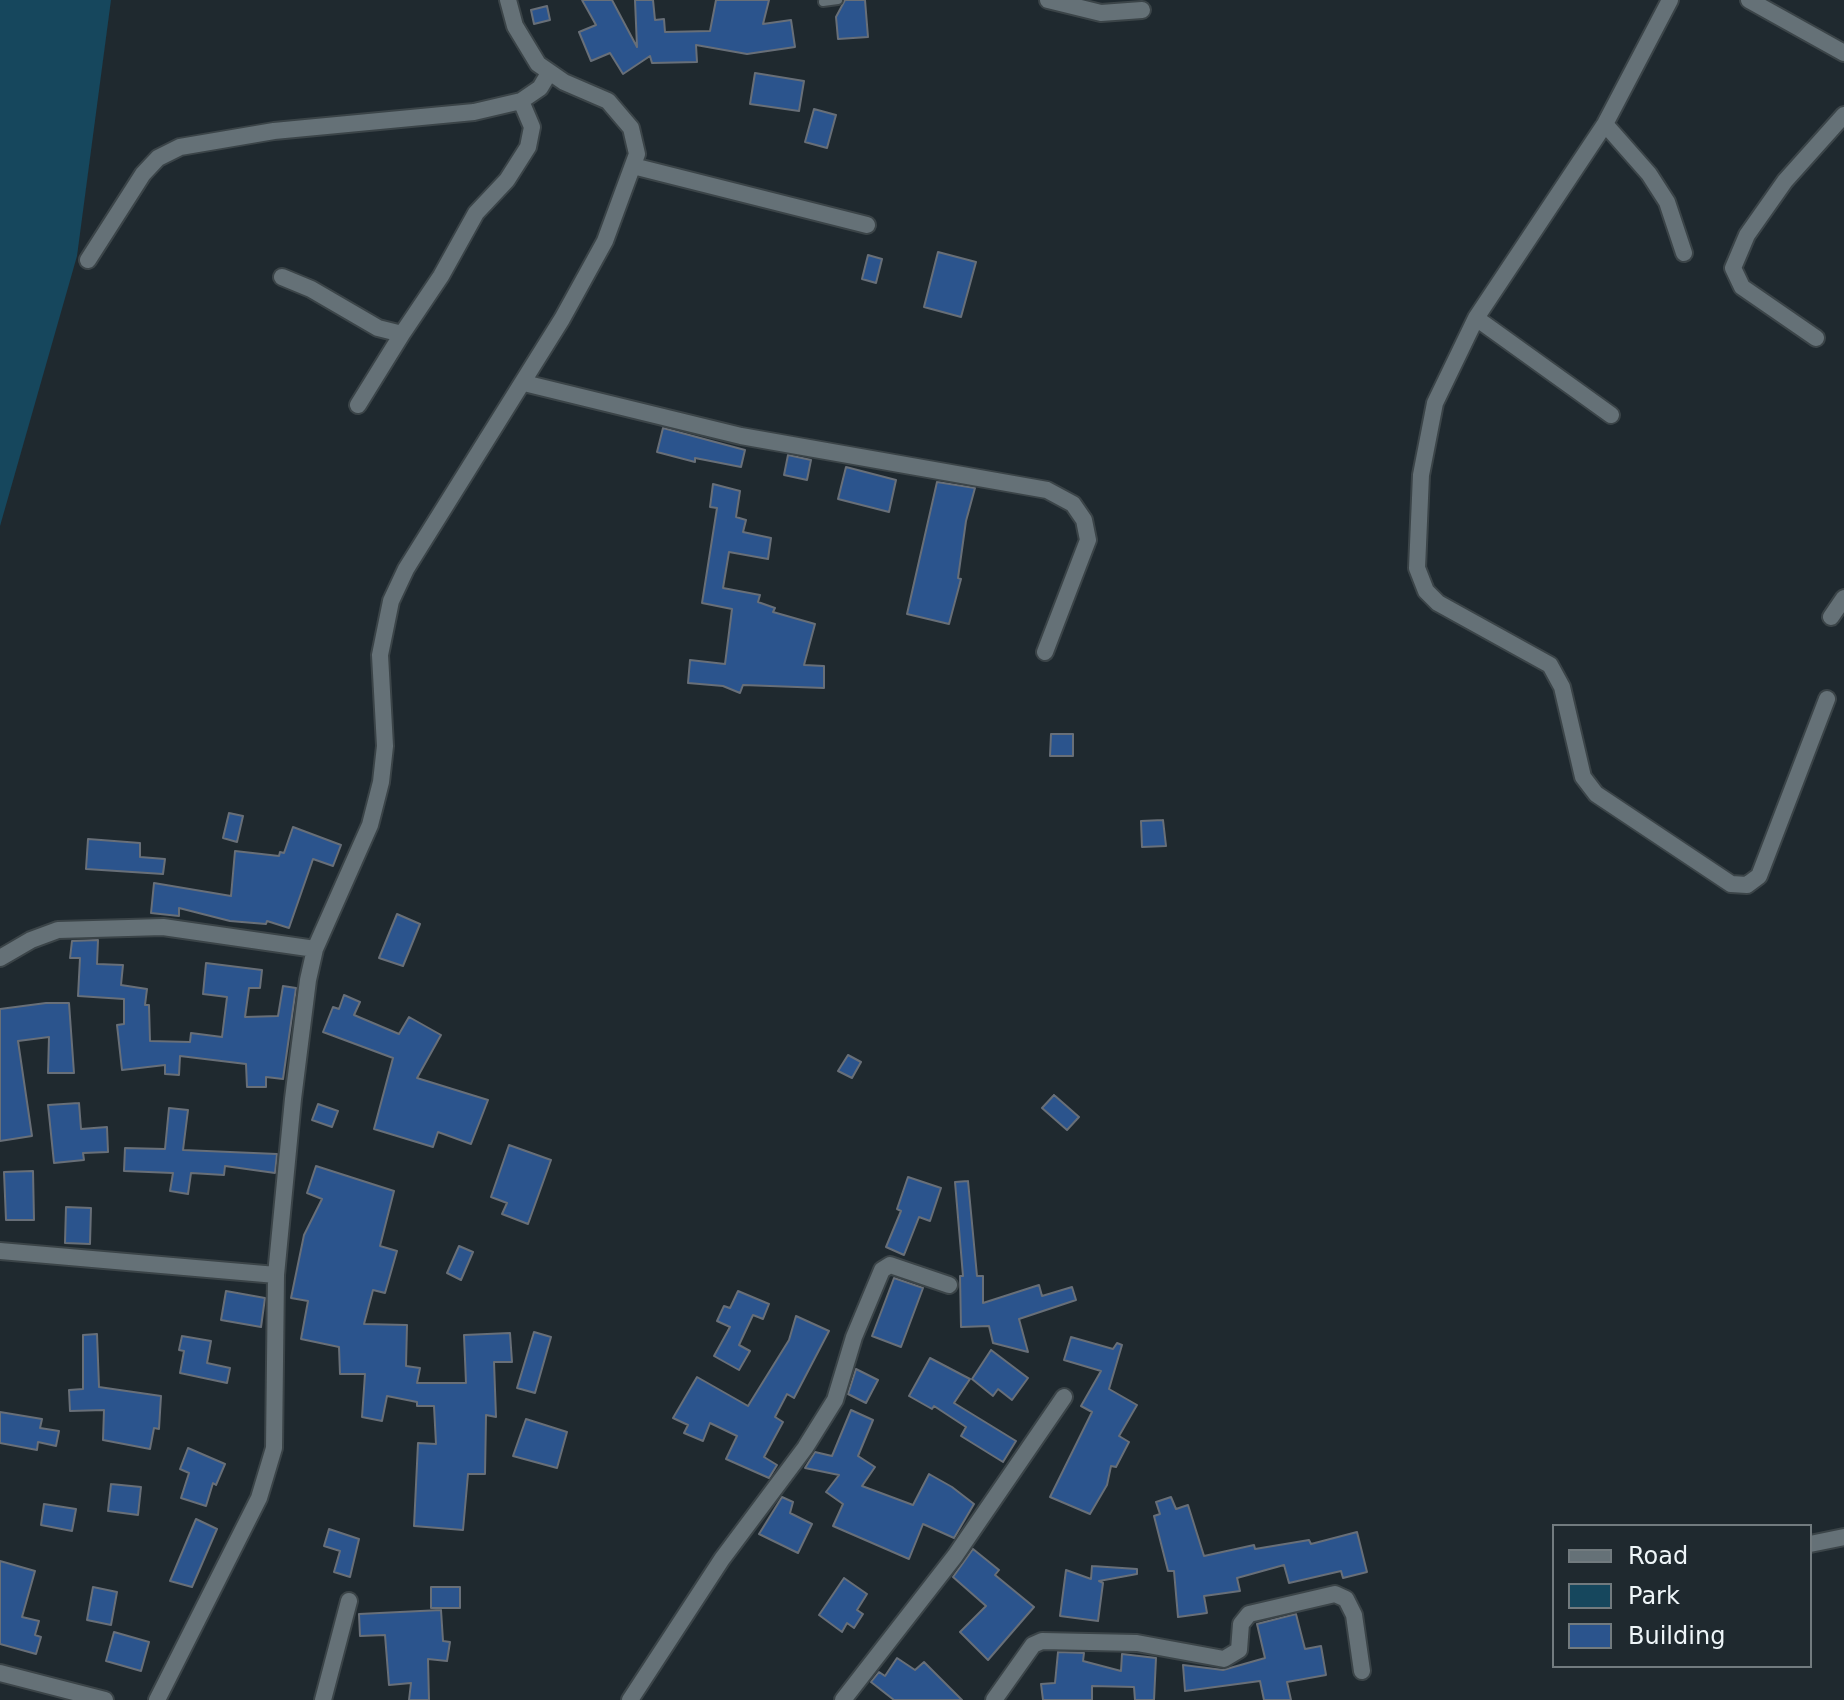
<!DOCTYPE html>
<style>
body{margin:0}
#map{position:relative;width:1844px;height:1700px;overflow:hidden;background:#1f292f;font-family:"DejaVu Sans",sans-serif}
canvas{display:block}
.legend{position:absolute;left:1552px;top:1524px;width:260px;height:144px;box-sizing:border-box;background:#1f292f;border:2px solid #727b7f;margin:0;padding:10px 14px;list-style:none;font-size:24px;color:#eef5f8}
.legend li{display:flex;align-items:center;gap:16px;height:40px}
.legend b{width:40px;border:2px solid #727b7f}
</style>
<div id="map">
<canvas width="1844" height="1700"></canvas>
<ul class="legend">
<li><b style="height:10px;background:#657177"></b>Road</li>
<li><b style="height:22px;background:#16475d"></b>Park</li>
<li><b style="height:22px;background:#2b548d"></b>Building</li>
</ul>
</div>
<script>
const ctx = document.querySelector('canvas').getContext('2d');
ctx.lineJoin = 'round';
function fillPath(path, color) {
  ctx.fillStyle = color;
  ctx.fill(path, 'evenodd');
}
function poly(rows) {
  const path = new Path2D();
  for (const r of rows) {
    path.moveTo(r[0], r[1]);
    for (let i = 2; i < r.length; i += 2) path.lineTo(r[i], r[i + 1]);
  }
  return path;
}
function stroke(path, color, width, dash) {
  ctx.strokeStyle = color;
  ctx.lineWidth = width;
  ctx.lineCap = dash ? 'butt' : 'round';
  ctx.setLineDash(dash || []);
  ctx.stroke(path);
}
const green = poly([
 [0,0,111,0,77,256,0,526]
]);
const building = poly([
 [582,0,612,0,637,47,635,0,653,0,655,20,664,19,665,32,710,31,716,0,769,0,763,24,791,20,795,47,747,54,696,45,697,62,652,63,650,56,623,74,610,53,591,61,579,32,596,25,582,0],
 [845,0,865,0,868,37,838,39,836,17,845,0],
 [547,6,550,20,534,24,531,10,547,6],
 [755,73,804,81,799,111,750,104,755,73],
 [814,109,836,115,827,148,805,142,814,109],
 [938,252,976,262,961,317,924,307,938,252],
 [868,255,882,259,876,283,862,279,868,255],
 [663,428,745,450,741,467,695,458,695,462,657,452,663,428],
 [788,455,811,460,807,480,784,475,788,455],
 [846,467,896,480,889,512,838,499,846,467],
 [937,482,975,488,966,521,958,578,961,579,949,624,907,614,937,482],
 [713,484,740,491,736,517,746,520,743,532,771,538,768,559,729,552,723,588,760,595,758,602,775,608,773,612,815,624,804,665,824,666,824,688,743,685,740,693,723,686,688,683,690,660,725,664,732,609,702,603,717,508,710,507,713,484],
 [1051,734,1073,734,1073,756,1050,756,1051,734],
 [229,813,243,816,237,842,223,838,229,813],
 [1163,820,1166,846,1142,847,1141,821,1163,820],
 [293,827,341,845,333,866,313,859,289,928,267,921,266,924,230,921,179,908,179,916,151,913,154,883,231,896,235,851,279,856,280,852,284,853,293,827],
 [88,839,140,843,140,857,165,859,163,874,86,869,88,839],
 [397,914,420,924,403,966,379,958,397,914],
 [98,940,97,964,123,965,121,985,147,989,145,1005,149,1005,150,1041,190,1042,191,1033,222,1037,227,997,203,994,206,963,262,970,260,988,249,988,245,1017,278,1016,283,986,296,988,283,1079,266,1077,266,1087,247,1087,246,1064,180,1056,179,1075,165,1074,165,1065,122,1070,117,1025,124,1024,124,999,78,996,80,958,70,958,72,941,98,940],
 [344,995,360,1002,354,1015,399,1034,409,1017,441,1035,417,1078,488,1100,471,1144,438,1132,433,1147,374,1129,393,1058,323,1032,333,1007,339,1009,344,995],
 [46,1003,69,1003,74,1073,48,1073,49,1037,18,1041,32,1136,0,1141,0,1009,46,1003],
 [848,1055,861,1062,852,1078,838,1071,848,1055],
 [1054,1095,1079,1117,1067,1130,1042,1108,1054,1095],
 [79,1103,81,1129,107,1127,108,1152,83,1153,84,1160,54,1163,48,1105,79,1103],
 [318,1104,338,1111,332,1127,312,1120,318,1104],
 [169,1108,188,1110,183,1150,277,1154,275,1173,225,1166,224,1175,191,1173,188,1194,170,1191,173,1173,124,1171,125,1148,165,1149,169,1108],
 [509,1145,551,1160,528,1224,502,1214,507,1203,491,1197,509,1145],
 [316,1166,394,1191,380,1246,397,1251,385,1293,373,1290,364,1324,407,1325,406,1366,420,1368,417,1383,466,1383,464,1335,510,1333,512,1362,494,1362,496,1417,486,1415,485,1474,468,1474,463,1530,414,1526,418,1443,436,1444,434,1406,417,1406,417,1402,387,1396,382,1421,362,1417,365,1374,340,1374,339,1347,301,1339,308,1301,291,1298,304,1235,322,1199,307,1193,316,1166],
 [33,1171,34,1220,6,1220,4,1172,33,1171],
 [908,1177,941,1188,930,1221,919,1217,904,1255,886,1247,901,1211,897,1209,908,1177],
 [968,1181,977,1276,983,1276,983,1303,1039,1285,1042,1296,1072,1287,1076,1300,1019,1319,1028,1352,993,1343,989,1326,961,1327,960,1276,963,1276,955,1182,968,1181],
 [66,1207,91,1208,90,1244,65,1243,66,1207],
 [459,1246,473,1252,461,1280,447,1273,459,1246],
 [894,1278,923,1288,901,1347,872,1336,894,1278],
 [226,1291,265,1298,261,1327,221,1320,226,1291],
 [738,1291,769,1304,763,1319,753,1315,739,1345,750,1351,739,1370,714,1356,730,1327,717,1321,724,1306,730,1308,738,1291],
 [796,1316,829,1331,794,1398,787,1394,775,1417,783,1422,764,1457,777,1465,769,1478,726,1459,737,1436,710,1423,703,1441,684,1433,688,1425,673,1418,697,1377,748,1406,789,1340,796,1316],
 [534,1332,551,1337,535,1393,517,1388,534,1332],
 [97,1334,99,1387,161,1396,159,1429,154,1428,150,1449,103,1440,104,1410,70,1411,69,1390,83,1389,83,1335,97,1334],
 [182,1336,211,1341,207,1363,230,1368,227,1383,180,1373,184,1351,179,1350,182,1336],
 [1071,1337,1113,1349,1117,1343,1122,1345,1109,1389,1137,1405,1119,1436,1129,1442,1116,1467,1111,1466,1107,1485,1090,1514,1050,1497,1092,1412,1081,1406,1101,1371,1064,1360,1071,1337],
 [991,1350,1028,1378,1012,1400,998,1389,993,1396,972,1379,991,1350],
 [930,1358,970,1379,954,1403,1016,1441,1003,1462,961,1436,966,1427,934,1406,932,1409,909,1396,930,1358],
 [856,1369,878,1380,866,1403,848,1394,856,1369],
 [851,1410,873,1420,858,1456,875,1467,862,1486,913,1505,929,1474,952,1487,974,1504,954,1538,923,1524,909,1559,833,1526,843,1504,826,1492,839,1475,805,1468,815,1452,832,1456,851,1410],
 [0,1412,42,1419,40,1428,59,1431,56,1446,38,1442,37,1450,0,1443,0,1412],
 [526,1419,567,1432,557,1468,513,1456,526,1419],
 [188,1448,225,1464,216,1485,213,1483,206,1506,181,1498,189,1473,180,1469,188,1448],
 [111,1484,141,1487,138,1515,108,1511,111,1484],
 [782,1497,793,1502,790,1513,812,1524,798,1553,759,1534,782,1497],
 [1171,1497,1176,1509,1188,1505,1204,1556,1254,1545,1255,1549,1309,1540,1311,1544,1357,1532,1367,1572,1343,1578,1341,1571,1289,1583,1284,1565,1237,1578,1240,1591,1204,1596,1207,1613,1178,1617,1174,1571,1168,1571,1154,1516,1160,1514,1156,1502,1171,1497],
 [44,1504,76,1509,72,1531,41,1525,44,1504],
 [196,1519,217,1529,192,1587,170,1581,196,1519],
 [329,1529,359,1539,350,1577,334,1572,340,1551,324,1546,329,1529],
 [973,1549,999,1570,995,1575,1034,1607,988,1660,960,1632,986,1606,953,1577,973,1549],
 [0,1561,35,1571,22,1617,39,1621,35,1635,41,1637,36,1654,0,1644,0,1561],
 [1092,1566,1137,1569,1137,1574,1099,1581,1103,1583,1098,1621,1060,1616,1066,1570,1091,1579,1092,1566],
 [844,1578,867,1594,857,1610,863,1614,854,1628,847,1623,842,1632,819,1615,844,1578],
 [93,1587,117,1592,111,1625,87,1620,93,1587],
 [431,1587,460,1587,460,1608,431,1608,431,1587],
 [441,1610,443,1641,450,1642,447,1661,428,1659,429,1700,409,1700,411,1683,389,1685,385,1635,360,1636,359,1614,441,1610],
 [1296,1614,1305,1649,1321,1646,1326,1675,1287,1682,1291,1700,1264,1700,1260,1681,1185,1691,1183,1665,1223,1670,1265,1658,1257,1624,1296,1614],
 [114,1632,149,1642,141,1671,106,1661,114,1632],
 [1058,1652,1084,1653,1083,1661,1121,1671,1122,1654,1156,1658,1154,1700,1135,1700,1134,1687,1092,1686,1092,1700,1043,1700,1041,1684,1055,1683,1058,1652],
 [897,1658,915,1670,924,1662,962,1700,894,1700,871,1682,879,1672,885,1676,897,1658]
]);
const lane = poly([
 [823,2,838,0]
]);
const street = poly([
 [1048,0,1101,13,1142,10],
 [1670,0,1605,124,1476,318,1435,403,1421,475,1417,568,1426,591,1438,603,1550,665,1562,687,1583,777,1596,794,1731,884,1747,885,1759,876,1827,699],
 [1749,0,1844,53],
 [1605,124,1649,174,1667,202,1684,253],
 [633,166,867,225],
 [88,260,143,174,158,158,180,147,274,131,474,112,521,101,540,88,549,73],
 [282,277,311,289,378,328,402,334,441,276,476,213,507,180,528,147,532,127,521,101],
 [1476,318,1611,415],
 [1816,338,1742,287,1733,268,1747,235,1785,181,1844,115],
 [524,383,741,436,1047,490,1073,504,1084,520,1088,540,1045,652],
 [358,405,402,334],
 [1831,617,1844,598],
 [0,958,31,940,58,930,163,927,315,949],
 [0,1251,276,1275],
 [1810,1544,1844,1537],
 [0,1673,105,1700],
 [157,1700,259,1498,274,1448,276,1275,293,1099,308,980,315,949,370,825,381,782,385,746,380,655,391,601,406,569,562,319,605,241,637,154,631,128,608,101,564,82,538,64,515,26,508,0],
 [323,1700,349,1601],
 [630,1700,722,1559,805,1448,835,1400,854,1337,882,1270,890,1265,949,1285],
 [843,1700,955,1556,1064,1397],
 [994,1700,1033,1645,1042,1641,1137,1643,1224,1659,1239,1650,1241,1624,1249,1614,1335,1594,1346,1599,1354,1615,1362,1671]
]);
fillPath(green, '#16475d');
fillPath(building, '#2b548d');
stroke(building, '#686f78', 2);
stroke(lane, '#3b4448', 12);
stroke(street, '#3b4448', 20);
stroke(lane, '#657177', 8);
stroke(street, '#657177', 16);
</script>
